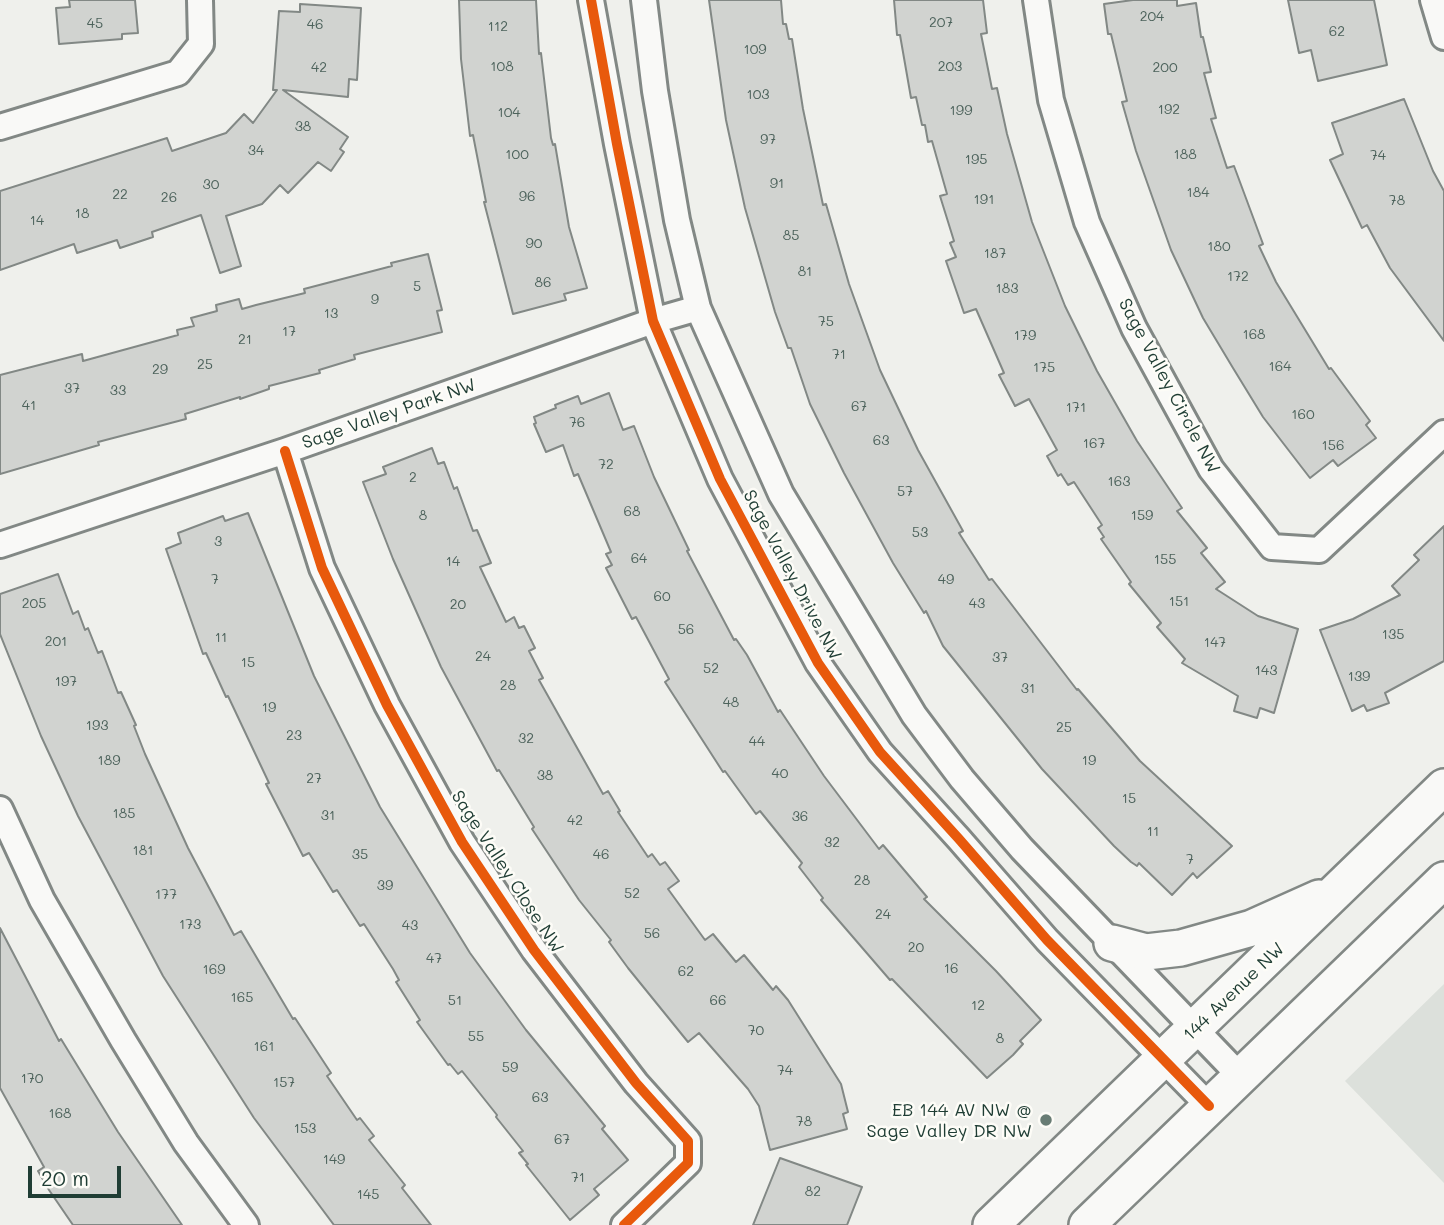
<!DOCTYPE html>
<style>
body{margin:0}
#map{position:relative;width:1444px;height:1225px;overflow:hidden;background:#eff0ec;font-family:Mali,sans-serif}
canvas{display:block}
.scale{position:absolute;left:28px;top:1166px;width:93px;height:32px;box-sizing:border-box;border:4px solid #1f3d34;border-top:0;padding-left:9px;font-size:21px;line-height:24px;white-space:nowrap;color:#1f3d34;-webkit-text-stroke:5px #fdfcf7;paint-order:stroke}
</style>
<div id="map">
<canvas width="1444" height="1225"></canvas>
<div class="scale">20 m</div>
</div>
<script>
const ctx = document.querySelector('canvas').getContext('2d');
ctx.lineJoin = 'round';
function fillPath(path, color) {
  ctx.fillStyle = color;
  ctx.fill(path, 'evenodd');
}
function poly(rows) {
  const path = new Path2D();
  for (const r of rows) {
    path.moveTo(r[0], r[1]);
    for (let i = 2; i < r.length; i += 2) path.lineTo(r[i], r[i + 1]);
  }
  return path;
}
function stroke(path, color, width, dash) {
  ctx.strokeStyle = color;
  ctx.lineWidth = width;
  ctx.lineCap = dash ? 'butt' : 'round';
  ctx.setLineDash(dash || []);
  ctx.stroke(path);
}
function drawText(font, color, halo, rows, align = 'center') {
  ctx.font = font + ' Mali,sans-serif';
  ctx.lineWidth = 5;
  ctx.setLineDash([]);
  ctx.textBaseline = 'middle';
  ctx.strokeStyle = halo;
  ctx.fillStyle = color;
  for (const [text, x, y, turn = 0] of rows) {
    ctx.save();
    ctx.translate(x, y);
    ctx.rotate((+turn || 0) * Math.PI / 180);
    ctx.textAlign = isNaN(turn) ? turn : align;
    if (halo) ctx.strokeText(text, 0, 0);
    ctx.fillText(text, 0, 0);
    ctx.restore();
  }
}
const green = poly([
 [1444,984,1444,1183,1345,1081]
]);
const building = poly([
 [69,0,135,0,138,33,122,34,122,39,59,44,56,8,70,7,69,0],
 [459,0,536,0,539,54,541,53,551,138,553,145,555,144,569,227,587,288,564,294,566,300,513,314,484,202,486,202,473,135,470,136,461,59,459,0],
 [709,0,781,0,783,24,786,24,789,39,792,39,803,109,823,205,826,204,849,284,880,370,918,450,963,531,959,533,989,580,992,579,1077,690,1078,689,1140,761,1232,846,1197,878,1193,873,1172,895,1139,863,1137,866,1131,862,1114,846,1042,769,943,646,926,611,924,613,893,563,844,473,810,404,791,348,788,348,775,312,745,208,726,120,709,0],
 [894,0,983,0,987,33,981,34,992,89,997,88,1007,134,1032,222,1065,306,1097,371,1137,441,1182,508,1177,511,1207,548,1201,553,1225,582,1216,589,1258,616,1298,629,1274,713,1260,708,1257,718,1234,711,1238,696,1182,663,1185,659,1157,627,1161,623,1129,584,1131,582,1101,539,1104,537,1098,528,1102,525,1074,482,1068,485,1061,474,1058,476,1047,456,1057,450,1029,399,1015,406,999,375,1004,373,976,309,964,313,946,261,956,257,950,243,954,241,940,196,947,194,932,141,928,142,925,125,922,125,916,97,911,98,900,35,897,35,894,0],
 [1133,0,1177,0,1177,6,1196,3,1201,37,1203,37,1211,72,1204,73,1216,118,1211,119,1227,168,1234,166,1263,244,1259,246,1276,282,1329,369,1331,368,1370,421,1366,425,1376,438,1338,466,1333,460,1310,478,1263,417,1233,368,1203,318,1171,250,1136,151,1122,102,1127,101,1111,34,1108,34,1104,4,1133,0],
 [1288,0,1374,0,1387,65,1318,81,1311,50,1299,53,1288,0],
 [300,4,361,8,357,80,349,79,348,97,283,90,348,137,340,149,344,152,331,171,318,162,288,193,280,185,262,204,226,216,241,266,220,273,201,215,152,232,153,237,120,248,117,240,77,253,74,244,0,270,0,191,167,138,172,151,226,133,244,114,253,123,277,90,273,90,279,11,300,12,300,4],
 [1404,99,1433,171,1444,191,1444,341,1390,268,1367,225,1362,228,1330,160,1343,154,1332,123,1404,99],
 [428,254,442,310,437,311,442,332,354,355,355,359,319,370,320,373,269,386,269,389,240,399,240,397,185,414,186,419,98,442,99,445,0,474,0,375,82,354,83,361,178,335,177,330,194,326,191,318,217,311,216,305,239,299,242,309,256,305,305,293,304,289,392,266,391,263,428,254],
 [609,393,623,430,634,426,654,477,689,550,687,551,734,640,736,639,747,655,778,712,780,710,824,776,879,849,883,845,927,897,924,899,996,971,1041,1020,1020,1041,1023,1044,1013,1055,987,1078,892,979,890,980,821,900,823,898,799,867,802,863,760,811,756,814,725,771,723,772,665,682,669,679,636,617,632,619,606,568,612,565,606,554,611,552,578,474,574,476,563,445,546,452,534,424,536,423,534,417,556,408,555,405,578,396,581,404,609,393],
 [432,448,438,464,444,462,454,489,457,487,473,531,477,530,491,563,480,567,506,622,514,617,519,628,524,626,535,648,529,651,543,678,539,680,603,794,608,791,620,811,618,812,648,857,652,854,660,865,665,862,679,881,668,889,705,940,713,934,736,962,744,955,773,990,776,986,788,1000,841,1084,848,1112,843,1114,847,1129,770,1150,759,1106,748,1089,699,1033,688,1042,628,968,609,942,611,940,579,900,532,829,534,827,499,770,497,771,441,667,393,559,363,482,386,474,383,467,432,448],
 [248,513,314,676,380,807,470,953,526,1030,605,1126,602,1129,628,1160,594,1189,599,1195,570,1220,526,1165,528,1164,519,1153,523,1151,496,1117,497,1115,462,1071,458,1074,450,1064,448,1065,417,1022,420,1020,396,982,399,980,393,969,364,924,360,926,337,890,333,892,309,853,303,856,266,784,269,783,228,696,226,697,206,653,203,654,166,549,181,543,178,533,223,516,225,521,248,513],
 [1444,526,1444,661,1385,693,1389,703,1367,711,1364,705,1352,711,1320,630,1353,619,1400,595,1392,586,1419,560,1414,555,1444,526],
 [58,574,73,614,78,611,85,630,88,628,98,653,102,651,118,693,121,692,136,725,134,726,145,754,188,848,234,935,241,931,293,1019,295,1018,331,1073,327,1076,357,1120,360,1118,374,1136,369,1140,405,1185,402,1188,431,1225,334,1225,254,1118,163,976,78,816,41,736,0,634,0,594,58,574],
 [0,928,59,1041,61,1039,118,1132,182,1225,73,1225,49,1190,38,1171,44,1167,0,1088,0,928],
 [780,1158,862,1187,847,1225,753,1225,780,1158]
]);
const street = poly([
 [591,0,617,144,653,321,720,479,818,663,880,752,959,839,1047,940,1209,1106],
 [644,0,655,91,677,220,698,308,781,494,914,715,962,779,1022,849,1241,1077],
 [1036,0,1051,100,1087,222,1134,328,1211,469,1272,547,1319,550,1444,433],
 [1433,0,1444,37],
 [0,127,178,73,201,44,200,0],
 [285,451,322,568,387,705,462,842,534,950,636,1083,688,1141,688,1163,624,1225],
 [0,545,285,451,653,321,698,308],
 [0,809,42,900,123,1040,186,1143,246,1225]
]);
const secondary = poly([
 [1112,943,1146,952,1181,948,1252,928,1319,898],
 [991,1225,1444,787],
 [1087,1225,1444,880]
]);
const cycleway = poly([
 [591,0,617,144,653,321,720,479,818,663,880,752,959,839,1047,940,1209,1106],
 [285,451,322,568,387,705,462,842,534,950,636,1083,688,1141,688,1163,624,1225]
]);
const markers = [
 [1046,1120,7,"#687c74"]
];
const numberNames = [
 ["204",1152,17],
 ["207",941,23],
 ["45",95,24],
 ["46",315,25],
 ["112",498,27],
 ["62",1337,32],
 ["109",755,50],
 ["108",502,67],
 ["203",950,67],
 ["42",319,68],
 ["200",1165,68],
 ["103",758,95],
 ["192",1169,110],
 ["199",961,111],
 ["104",509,113],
 ["38",303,127],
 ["97",768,140],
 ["34",256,151],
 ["100",517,155],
 ["188",1185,155],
 ["74",1378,156],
 ["195",976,160],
 ["91",777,184],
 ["30",211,185],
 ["184",1198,193],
 ["22",120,195],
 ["96",527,197],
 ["26",169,198],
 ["191",984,200],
 ["78",1397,201],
 ["18",82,214],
 ["14",37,221],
 ["85",791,236],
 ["90",534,244],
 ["180",1219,247],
 ["187",995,254],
 ["81",805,272],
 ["172",1238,277],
 ["86",543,283],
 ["5",417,287],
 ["183",1007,289],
 ["9",375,300],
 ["13",331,314],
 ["75",826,322],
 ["17",289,332],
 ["168",1254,335],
 ["179",1025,336],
 ["21",245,340],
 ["71",839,355],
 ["25",205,365],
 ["164",1280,367],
 ["175",1044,368],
 ["29",160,370],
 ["37",72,389],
 ["33",118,391],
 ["41",29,406],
 ["67",859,407],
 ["171",1076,408],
 ["160",1303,415],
 ["76",577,423],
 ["63",881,441],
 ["167",1094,444],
 ["156",1333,446],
 ["72",606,465],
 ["2",413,478],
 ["163",1119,482],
 ["57",905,492],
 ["68",632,512],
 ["8",423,516],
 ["159",1142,516],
 ["53",920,533],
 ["3",218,542],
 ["64",639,559],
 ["155",1165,560],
 ["14",453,562],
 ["7",215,580],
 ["49",946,580],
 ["60",662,597],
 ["151",1179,602],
 ["205",34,604],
 ["43",977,604],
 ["20",458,605],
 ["56",686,630],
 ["135",1393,635],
 ["11",221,638],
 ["201",56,642],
 ["147",1215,643],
 ["24",483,657],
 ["37",1000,658],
 ["15",248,663],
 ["52",711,669],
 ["143",1266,671],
 ["139",1359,677],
 ["197",66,682],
 ["28",508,686],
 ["31",1028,689],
 ["48",731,703],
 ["19",269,708],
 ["193",97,726],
 ["25",1064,728],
 ["23",294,736],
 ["32",526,739],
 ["44",757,742],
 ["189",109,761],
 ["19",1089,761],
 ["40",780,774],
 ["38",545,776],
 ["27",314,779],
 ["15",1129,799],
 ["185",124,814],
 ["31",328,816],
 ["36",800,817],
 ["42",575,821],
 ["11",1153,832],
 ["32",832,843],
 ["181",143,851],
 ["35",360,855],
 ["46",601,855],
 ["7",1190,860],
 ["28",862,881],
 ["39",385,886],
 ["52",632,894],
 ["177",166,895],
 ["24",883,915],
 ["173",190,925],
 ["43",410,926],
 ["56",652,934],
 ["20",916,948],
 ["47",434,959],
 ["16",951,969],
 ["169",214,970],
 ["62",686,972],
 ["165",242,998],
 ["51",455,1001],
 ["66",718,1001],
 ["12",978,1006],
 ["70",756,1031],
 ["55",476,1037],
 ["8",1000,1039],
 ["161",264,1047],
 ["59",510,1068],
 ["74",785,1071],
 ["170",32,1079],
 ["157",284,1083],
 ["63",540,1098],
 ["168",60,1114],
 ["78",804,1122],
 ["153",305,1129],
 ["67",562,1140],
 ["149",334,1160],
 ["71",578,1178],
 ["82",813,1192],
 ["145",368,1195]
];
const streetNames = [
 ["Sage Valley Circle NW",1169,386,62],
 ["Sage Valley Park NW",389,414,-19],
 ["Sage Valley Drive NW",792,575,62],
 ["Sage Valley Close NW",507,872,57],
 ["144 Avenue NW",1234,992,-44]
];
const poiNames = [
 ["EB 144 AV NW @",1032,1110],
 ["Sage Valley DR NW",1032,1131]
];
fillPath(green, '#dce0db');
fillPath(building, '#d1d3d0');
stroke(building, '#828885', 2);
stroke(street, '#828885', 30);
stroke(secondary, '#828885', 40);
stroke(street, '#f9f9f7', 24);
stroke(secondary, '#f9f9f7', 35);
stroke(cycleway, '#e8590c', 10);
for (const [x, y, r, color] of markers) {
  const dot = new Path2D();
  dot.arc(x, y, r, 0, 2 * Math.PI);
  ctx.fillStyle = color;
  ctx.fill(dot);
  stroke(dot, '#fdfcf7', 2.5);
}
drawText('14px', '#4c625b', null, numberNames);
drawText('18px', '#1f3d34', '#fdfcf7', streetNames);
drawText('18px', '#1f3d34', '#fdfcf7', poiNames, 'right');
</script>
